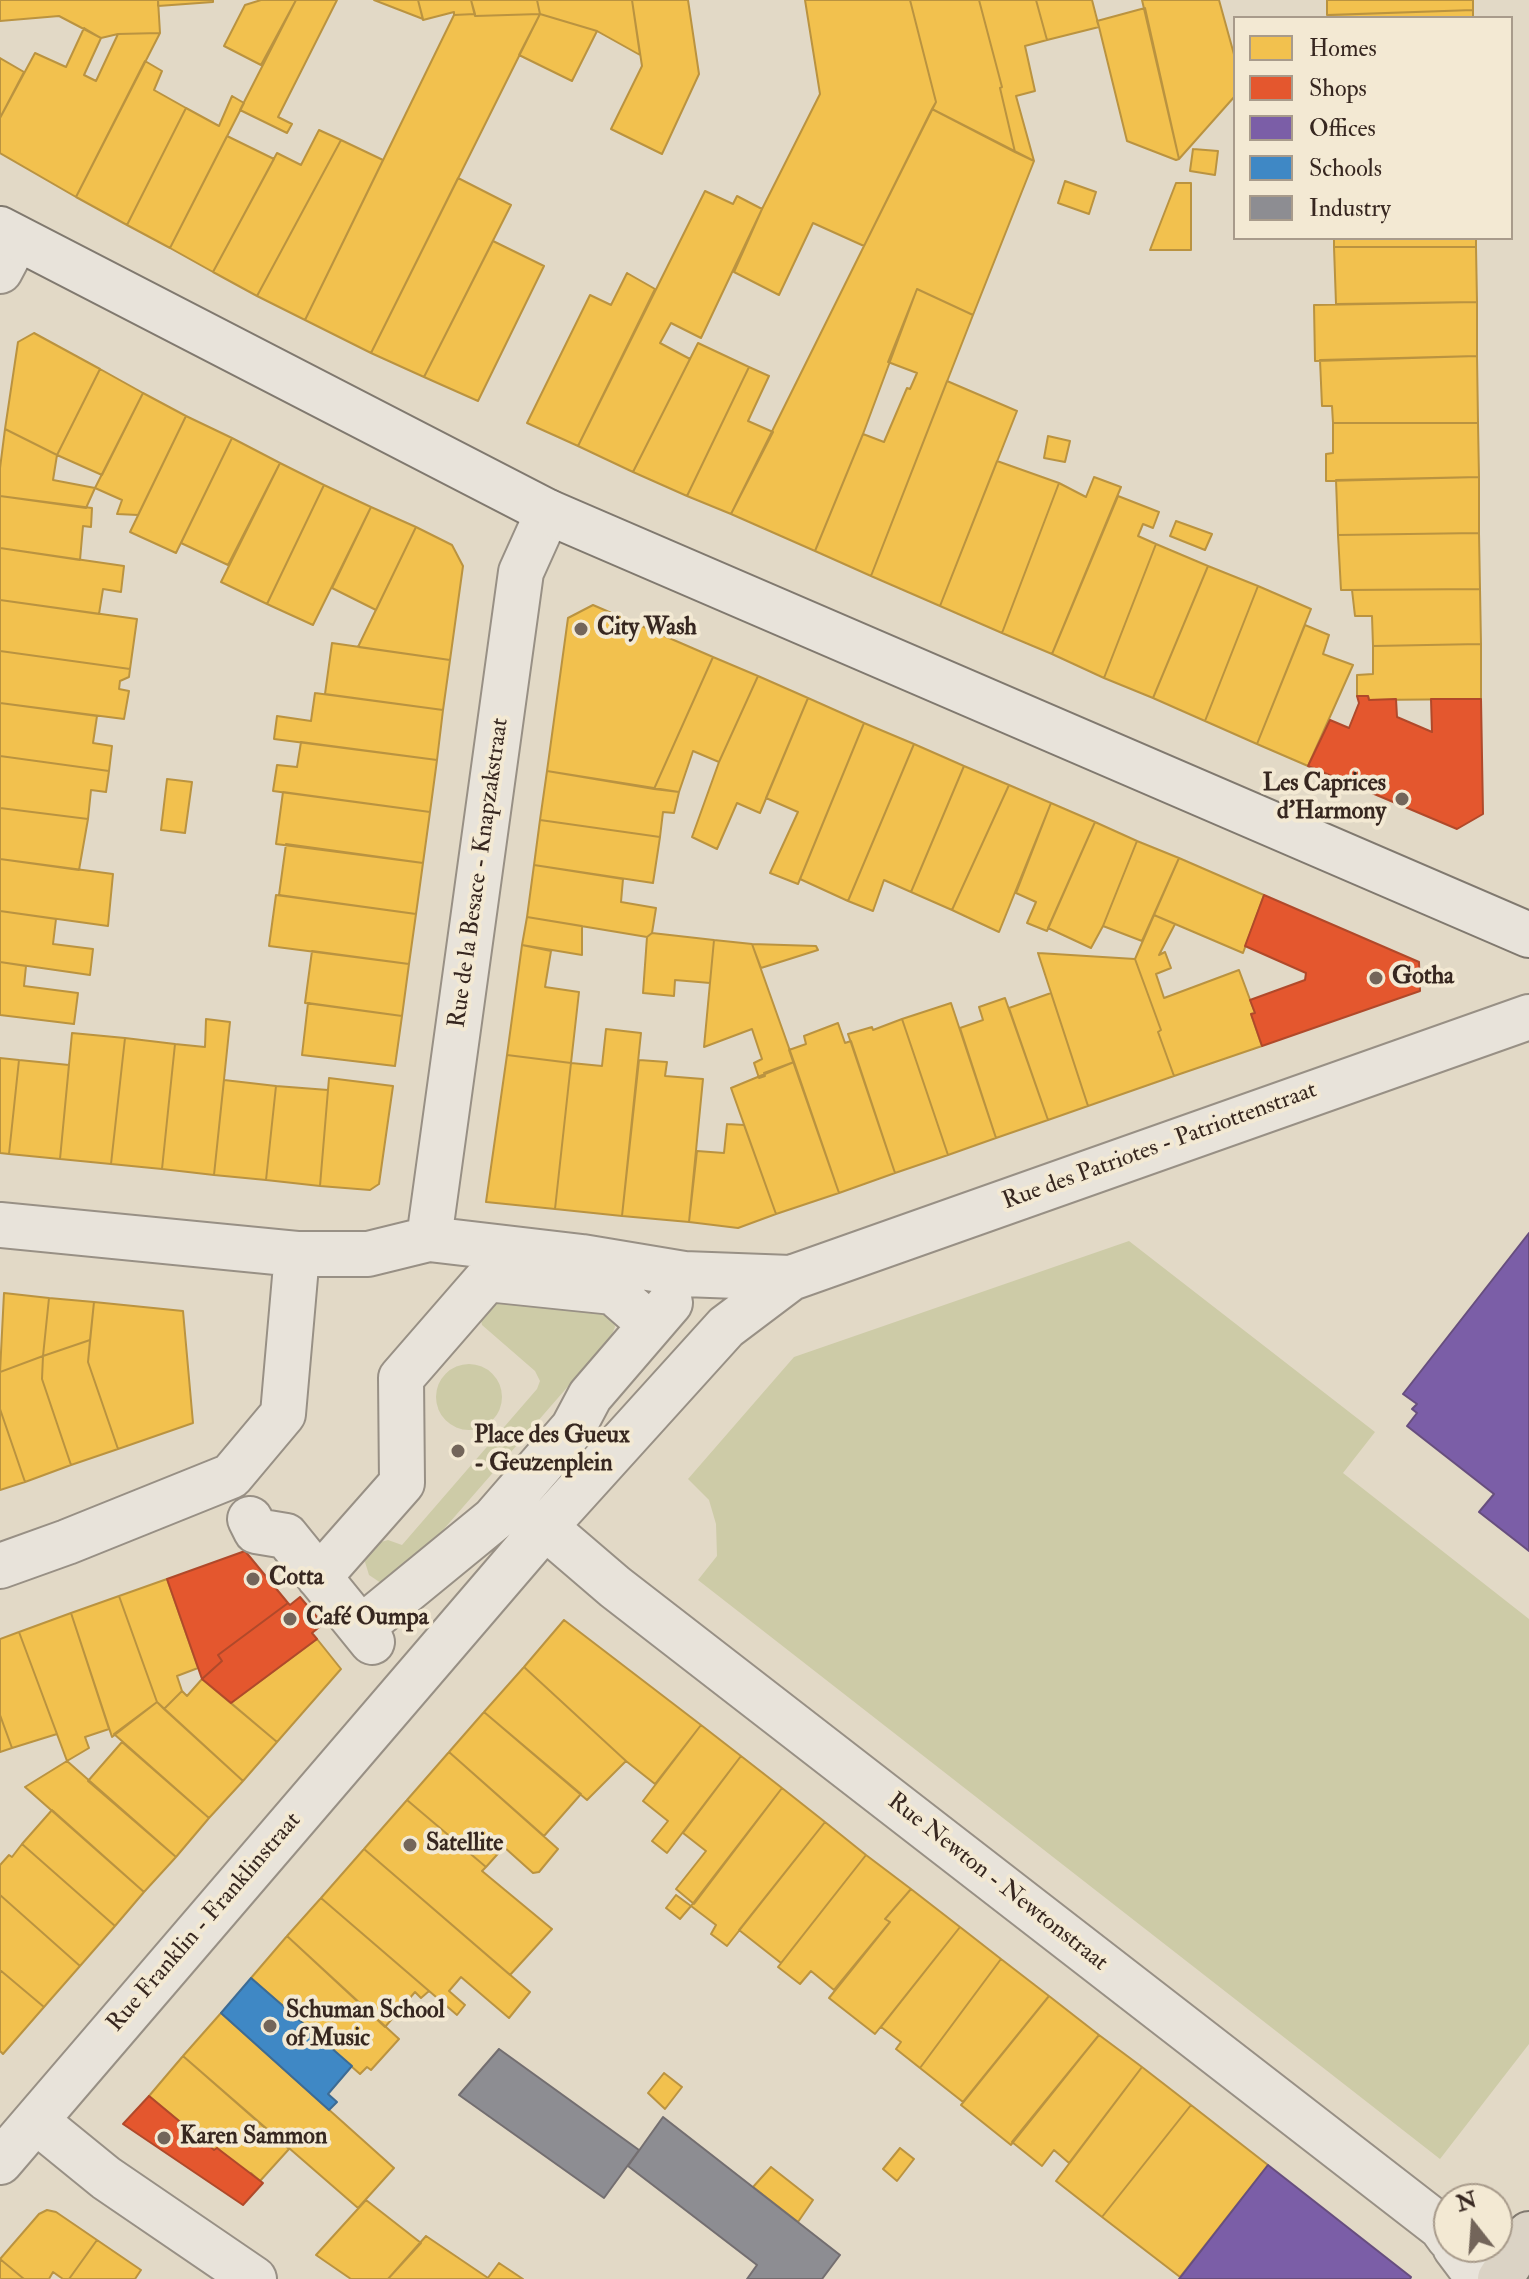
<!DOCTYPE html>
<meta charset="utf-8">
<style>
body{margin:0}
#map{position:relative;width:1529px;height:2279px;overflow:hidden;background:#e2d9c6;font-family:"IM FELL Double Pica",serif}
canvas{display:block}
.legend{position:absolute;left:1233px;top:16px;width:280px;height:224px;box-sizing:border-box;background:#f3e9d3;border:2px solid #a89b8b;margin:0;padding:10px 14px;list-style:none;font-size:24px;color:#372720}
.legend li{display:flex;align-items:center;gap:16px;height:40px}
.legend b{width:40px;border:2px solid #a89b8b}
.north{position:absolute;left:1433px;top:2183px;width:80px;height:80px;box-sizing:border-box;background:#f3e9d3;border:2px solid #a89b8b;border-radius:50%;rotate:343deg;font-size:22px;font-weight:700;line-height:32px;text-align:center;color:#372720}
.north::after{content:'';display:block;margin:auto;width:28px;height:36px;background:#73655a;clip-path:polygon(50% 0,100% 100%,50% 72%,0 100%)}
</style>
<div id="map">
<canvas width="1529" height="2279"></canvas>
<ul class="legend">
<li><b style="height:22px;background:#f2c14e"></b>Homes</li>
<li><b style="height:22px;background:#e4572e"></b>Shops</li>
<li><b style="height:22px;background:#7b5ea7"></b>Offices</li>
<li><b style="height:22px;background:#3f88c5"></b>Schools</li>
<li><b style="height:22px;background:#8d8d92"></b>Industry</li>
</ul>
<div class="north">N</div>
</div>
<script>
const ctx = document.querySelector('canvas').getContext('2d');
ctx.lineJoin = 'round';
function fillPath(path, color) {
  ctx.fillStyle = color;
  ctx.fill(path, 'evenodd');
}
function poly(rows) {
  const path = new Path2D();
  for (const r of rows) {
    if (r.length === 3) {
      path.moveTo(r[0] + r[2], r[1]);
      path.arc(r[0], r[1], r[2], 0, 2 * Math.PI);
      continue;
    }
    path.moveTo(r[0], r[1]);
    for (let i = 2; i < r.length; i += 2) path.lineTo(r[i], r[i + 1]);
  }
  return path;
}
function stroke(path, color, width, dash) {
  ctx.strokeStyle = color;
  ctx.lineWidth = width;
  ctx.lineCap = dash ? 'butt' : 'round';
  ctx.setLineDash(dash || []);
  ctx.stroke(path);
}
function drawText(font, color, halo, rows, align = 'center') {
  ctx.font = font + ' "IM FELL Double Pica",serif';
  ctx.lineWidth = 8;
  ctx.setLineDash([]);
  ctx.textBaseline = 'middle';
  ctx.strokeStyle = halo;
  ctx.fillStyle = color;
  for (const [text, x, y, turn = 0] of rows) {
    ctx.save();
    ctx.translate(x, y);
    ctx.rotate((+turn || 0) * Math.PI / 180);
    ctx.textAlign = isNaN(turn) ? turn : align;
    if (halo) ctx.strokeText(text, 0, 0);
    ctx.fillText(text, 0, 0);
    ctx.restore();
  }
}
const green = poly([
 [1129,1241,1375,1432,1343,1473,1529,1619,1529,2044,1440,2159,698,1580,717,1556,716,1524,709,1500,688,1479,794,1357],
 [489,1301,606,1310,613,1316,615,1327,611,1337,403,1576,388,1584,381,1583,369,1575,365,1562,366,1555,374,1544,388,1540,402,1545,537,1389,540,1381,535,1371,482,1325,480,1316],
 [469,1397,33]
]);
const homes = poly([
 [0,0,158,0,160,33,118,34,101,38,59,16,0,21,0,0],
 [158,0,213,0,213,2,158,6,158,0],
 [261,0,296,0,261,65,224,46,245,5,261,0],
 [296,0,337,0,278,117,292,124,287,133,240,110,296,0],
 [374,0,418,0,423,19,374,0],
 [418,0,471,0,475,14,454,15,454,12,423,20,418,0],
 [471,0,537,0,540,14,475,16,471,0],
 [537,0,632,0,640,55,597,31,540,14,537,0],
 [632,0,688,0,699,74,662,154,611,129,642,66,632,0],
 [805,0,910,0,936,102,864,246,813,223,779,295,734,272,762,209,820,94,805,0],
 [910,0,979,0,1002,87,1000,88,1015,152,932,109,936,102,910,0],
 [979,0,1036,0,1047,40,1025,46,1035,91,1016,96,1034,161,1015,152,1000,88,1002,87,979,0],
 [1036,0,1092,0,1099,27,1047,40,1036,0],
 [1142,0,1219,0,1235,58,1235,96,1179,159,1142,0],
 [1327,0,1473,0,1473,10,1327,15,1327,0],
 [1145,8,1179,159,1176,160,1127,141,1099,27,1097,21,1145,8],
 [1473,10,1473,18,1331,18,1331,15,1473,10],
 [475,14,475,16,540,14,371,353,305,320,454,15,475,14],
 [540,14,597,31,572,81,519,55,540,14],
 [84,28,101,38,84,75,96,81,118,34,160,33,76,197,0,153,0,118,35,53,66,67,84,28],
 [0,58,24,72,0,118,0,58],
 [145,61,162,71,154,90,186,108,127,225,76,197,145,61],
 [232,96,244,103,170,248,127,225,186,108,219,126,232,96],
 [932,109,1034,161,973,315,917,289,863,434,815,551,731,514,932,109],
 [319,130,341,140,257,296,213,272,277,153,301,165,319,130],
 [227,136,274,159,213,272,170,248,227,136],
 [341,140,383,160,305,320,257,296,341,140],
 [1193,149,1218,151,1215,175,1190,171,1193,149],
 [458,178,511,205,424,377,371,353,458,178],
 [1065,181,1096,192,1089,214,1058,203,1065,181],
 [1176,183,1191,183,1191,250,1150,250,1176,183],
 [705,191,733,204,737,196,762,209,701,338,671,323,660,343,690,359,633,472,578,446,705,191],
 [1334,238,1476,238,1476,247,1334,247,1334,238],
 [493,241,544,266,478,401,424,377,493,241],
 [1334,247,1476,247,1477,302,1336,304,1334,247],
 [627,273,655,289,578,446,527,423,590,295,611,305,627,273],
 [917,289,973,315,871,576,815,551,863,434,884,442,907,388,910,389,917,373,888,362,917,289],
 [1477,302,1477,356,1315,361,1314,305,1477,302],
 [34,333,100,369,57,455,5,429,18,342,34,333],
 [698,343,749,367,687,496,633,472,698,343],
 [1477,356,1478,423,1333,423,1332,406,1322,406,1320,360,1477,356],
 [749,367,769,376,748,421,773,432,731,514,687,496,749,367],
 [100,369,143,393,102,475,57,455,100,369],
 [947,381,1017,411,940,606,871,576,947,381],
 [143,393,186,416,138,515,117,514,122,500,95,488,143,393],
 [186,416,232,438,176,553,130,532,186,416],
 [1333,423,1478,423,1479,477,1326,481,1326,454,1333,453,1333,423],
 [5,429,57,455,53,480,95,488,86,508,0,496,0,468,5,429],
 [1048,436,1070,441,1065,462,1044,458,1048,436],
 [232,438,280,463,228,565,181,543,232,438],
 [997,461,1059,483,1002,633,940,606,997,461],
 [280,463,324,485,267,604,221,582,280,463],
 [1094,477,1121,487,1052,654,1002,633,1059,483,1086,497,1094,477],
 [1479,477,1479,533,1338,535,1336,480,1479,477],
 [324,485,371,507,313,625,267,604,324,485],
 [0,496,92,508,91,527,83,526,80,560,0,548,0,496],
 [1118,496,1159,512,1153,528,1143,524,1138,536,1156,544,1104,678,1052,654,1118,496],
 [371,507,416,527,376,610,332,588,371,507],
 [1176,521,1212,534,1205,550,1170,536,1176,521],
 [416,527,452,545,463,566,450,660,358,647,416,527],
 [1479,533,1480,589,1341,590,1338,535,1479,533],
 [1156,544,1208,566,1153,698,1104,678,1156,544],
 [0,548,124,566,121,592,103,589,99,614,0,600,0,548],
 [1208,566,1258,586,1205,721,1153,698,1208,566],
 [1258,586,1311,609,1257,744,1205,721,1258,586],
 [1480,589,1481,644,1373,646,1372,616,1355,616,1352,590,1480,589],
 [0,600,137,619,130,669,0,651,0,600],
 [593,605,713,657,654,789,547,771,568,618,593,605],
 [1305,625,1329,635,1323,654,1353,665,1308,766,1257,744,1305,625],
 [332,643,450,660,443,710,325,694,332,643],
 [1481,644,1481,699,1369,700,1368,696,1357,696,1357,675,1373,674,1373,646,1481,644],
 [0,651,130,669,129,677,120,681,119,689,129,691,124,719,0,703,0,651],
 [713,657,758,676,719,762,693,751,679,792,654,789,713,657],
 [758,676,808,698,760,813,737,803,717,849,692,837,719,762,758,676],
 [315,693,443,710,437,760,274,739,277,716,311,721,315,693],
 [808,698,864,723,798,884,770,873,798,812,766,798,808,698],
 [0,703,97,716,93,743,112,746,109,771,0,756,0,703],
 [864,723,914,744,848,901,800,879,864,723],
 [301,742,437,760,430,812,273,791,277,765,297,767,301,742],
 [914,744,964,766,911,892,884,880,873,911,848,901,914,744],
 [0,756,109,771,106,792,91,790,88,819,0,808,0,756],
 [964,766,1009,785,952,910,911,892,964,766],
 [547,771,679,792,674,813,663,812,660,837,540,820,547,771],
 [167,779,192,782,185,833,161,830,167,779],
 [1009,785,1051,803,999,932,952,910,1009,785],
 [283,792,430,812,423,863,276,844,283,792],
 [1051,803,1095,822,1047,931,1027,923,1036,902,1016,893,1051,803],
 [0,808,88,819,79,870,0,859,0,808],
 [540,820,660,837,653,883,534,865,540,820],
 [1095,822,1137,841,1103,926,1091,948,1048,928,1095,822],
 [1137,841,1179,858,1142,941,1103,926,1137,841],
 [286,844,423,863,416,914,279,895,286,844],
 [1179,858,1264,895,1243,953,1154,915,1179,858],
 [0,859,113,874,108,926,0,911,0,859],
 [534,865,623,879,621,902,656,908,652,933,647,937,527,917,534,865],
 [276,895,416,914,409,964,269,946,276,895],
 [0,911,56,919,53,944,93,949,90,975,0,962,0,911],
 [1154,915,1175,924,1159,955,1165,952,1171,968,1156,974,1164,998,1239,970,1255,1013,1251,1014,1262,1046,1174,1076,1158,1032,1161,1030,1135,959,1154,915],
 [527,917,582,926,582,955,522,945,527,917],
 [652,933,714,940,710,983,675,980,674,996,643,993,647,937,652,933],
 [714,940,752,944,794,1062,764,1073,765,1076,759,1078,754,1063,762,1059,752,1029,704,1047,714,940],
 [752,944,816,946,818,950,761,968,752,944],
 [522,945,551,951,545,987,579,992,571,1063,507,1055,522,945],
 [312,951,409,964,402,1016,305,1003,312,951],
 [1038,953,1135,959,1161,1030,1158,1032,1174,1076,1088,1106,1038,953],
 [0,962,26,966,24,986,78,993,74,1024,0,1015,0,962],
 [1051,993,1088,1106,1048,1120,1009,1008,1051,993],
 [1005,998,1048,1120,996,1138,960,1028,983,1020,979,1007,1005,998],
 [308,1003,402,1016,395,1066,302,1055,308,1003],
 [951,1003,996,1138,948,1155,902,1019,951,1003],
 [206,1019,230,1022,214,1175,162,1169,175,1044,205,1047,206,1019],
 [902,1019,948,1155,895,1173,848,1034,872,1027,873,1030,902,1019],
 [838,1023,845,1043,851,1041,895,1173,839,1193,789,1050,806,1044,804,1036,838,1023],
 [606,1029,641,1033,622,1216,555,1209,571,1063,602,1066,606,1029],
 [72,1033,125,1038,111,1164,60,1159,72,1033],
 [125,1038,175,1044,162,1169,111,1164,125,1038],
 [507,1055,571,1063,555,1209,486,1202,507,1055],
 [0,1058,19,1060,9,1154,0,1153,0,1058],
 [19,1060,69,1065,60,1159,9,1154,19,1060],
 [639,1060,667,1062,665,1076,703,1079,689,1222,622,1216,639,1060],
 [794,1062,839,1193,776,1214,731,1088,794,1062],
 [329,1078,393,1086,379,1184,370,1190,320,1186,329,1078],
 [224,1080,276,1086,266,1180,214,1175,224,1080],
 [276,1086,328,1090,320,1186,266,1180,276,1086],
 [727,1124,744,1125,776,1214,738,1228,689,1222,697,1151,724,1153,727,1124],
 [4,1293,49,1298,43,1356,0,1372,4,1293],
 [49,1298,94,1302,90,1340,43,1356,49,1298],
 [94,1302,183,1311,193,1423,118,1449,88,1362,94,1302],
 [90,1340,88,1362,118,1449,71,1465,42,1379,43,1356,90,1340],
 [43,1356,42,1379,71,1465,25,1482,0,1409,0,1372,43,1356],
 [0,1409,25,1482,0,1490,0,1409],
 [167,1579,198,1668,177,1676,182,1691,164,1709,157,1702,119,1596,167,1579],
 [119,1596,157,1702,112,1737,71,1613,119,1596],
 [71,1613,109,1729,85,1737,89,1748,67,1761,19,1632,71,1613],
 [564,1620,701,1725,655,1784,626,1761,524,1667,564,1620],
 [19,1632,57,1734,12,1748,0,1715,0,1639,19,1632],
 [317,1639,341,1669,277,1742,231,1703,317,1639],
 [524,1667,626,1761,587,1800,484,1712,524,1667],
 [202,1679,277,1742,243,1781,164,1709,182,1691,187,1696,202,1679],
 [157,1702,243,1781,209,1818,114,1734,157,1702],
 [484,1712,581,1794,544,1836,449,1752,484,1712],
 [0,1715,12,1748,0,1752,0,1715],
 [701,1725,741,1756,667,1853,652,1841,668,1821,643,1801,701,1725],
 [122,1742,209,1818,176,1857,88,1781,122,1742],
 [449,1752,558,1849,539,1872,533,1873,504,1847,486,1867,407,1800,449,1752],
 [741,1756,782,1788,694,1904,676,1889,706,1851,683,1833,741,1756],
 [67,1761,176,1857,144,1892,25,1787,67,1761],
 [782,1788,825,1822,727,1946,711,1934,716,1925,691,1906,782,1788],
 [407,1800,486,1867,482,1871,552,1929,510,1975,364,1849,407,1800],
 [52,1810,144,1892,115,1926,22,1844,52,1810],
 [825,1822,866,1855,781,1963,739,1930,825,1822],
 [22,1844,115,1926,80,1966,0,1895,0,1865,9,1855,12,1857,22,1844],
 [364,1849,530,1992,509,2018,461,1977,449,1991,465,2005,457,2015,321,1898,364,1849],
 [866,1855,911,1889,885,1919,890,1922,834,1990,811,1971,800,1984,778,1967,866,1855],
 [911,1889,960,1927,875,2034,829,1998,890,1922,885,1919,911,1889],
 [0,1895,80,1966,44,2007,0,1970,0,1895],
 [676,1895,691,1906,680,1919,666,1908,676,1895],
 [321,1898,429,1991,421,1998,415,1992,385,2027,287,1936,321,1898],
 [960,1927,1001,1959,920,2068,896,2049,901,2042,881,2027,960,1927],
 [287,1936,399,2039,371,2070,367,2067,360,2074,251,1978,287,1936],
 [1001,1959,1049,1996,963,2102,920,2068,1001,1959],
 [0,1970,44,2007,3,2054,0,2051,0,1970],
 [1049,1996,1099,2035,1011,2145,961,2105,1049,1996],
 [221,2013,394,2168,358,2208,183,2056,221,2013],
 [1099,2035,1142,2067,1069,2163,1054,2150,1042,2166,1012,2142,1099,2035],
 [183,2056,289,2149,260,2181,251,2173,249,2175,217,2148,214,2150,149,2096,183,2056],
 [1142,2067,1191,2105,1102,2217,1056,2181,1142,2067],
 [664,2073,682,2087,665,2109,648,2093,664,2073],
 [1191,2105,1268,2165,1180,2277,1102,2217,1191,2105],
 [900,2148,914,2159,897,2181,883,2169,900,2148],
 [771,2167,813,2200,798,2222,753,2187,771,2167],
 [366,2200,421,2243,388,2279,351,2279,316,2255,366,2200],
 [47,2210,56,2212,97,2240,69,2279,63,2279,53,2272,49,2279,24,2279,0,2259,39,2214,47,2210],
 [426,2236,488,2278,487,2279,388,2279,426,2236],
 [97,2240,141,2270,135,2279,69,2279,97,2240],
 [0,2259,24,2279,0,2279,0,2259],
 [499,2263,523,2279,487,2279,499,2263]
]);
const shops = poly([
 [1357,696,1368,696,1369,700,1396,699,1397,717,1432,732,1431,699,1481,699,1483,814,1457,829,1308,766,1330,720,1349,728,1359,703,1357,696],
 [1264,895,1419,962,1420,991,1262,1046,1251,1014,1255,1013,1250,1000,1305,980,1306,973,1245,946,1264,895],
 [245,1551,288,1603,218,1655,222,1661,202,1679,167,1579,245,1551],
 [300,1597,323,1624,312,1633,317,1639,231,1703,202,1679,222,1661,218,1655,288,1603,290,1605,300,1597],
 [149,2096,214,2150,217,2148,263,2183,243,2205,123,2124,149,2096]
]);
const offices = poly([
 [1529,1233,1529,1551,1479,1512,1494,1494,1407,1426,1417,1413,1412,1409,1417,1404,1403,1394,1529,1233],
 [1268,2165,1411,2277,1410,2279,1179,2279,1268,2165]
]);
const schools = poly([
 [251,1978,352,2066,328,2094,337,2102,329,2110,221,2013,251,1978]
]);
const industry = poly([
 [499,2049,639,2150,604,2198,459,2095,499,2049],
 [663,2117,840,2255,822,2279,747,2279,757,2265,628,2166,663,2117]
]);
const street = poly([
 [0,271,17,239],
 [0,1225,297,1254],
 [429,1239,521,572,548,512],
 [250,1519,256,1531,286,1536,372,1642],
 [545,1527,615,1587,1441,2227,1449,2238],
 [0,1566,67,1542,231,1476,283,1414,297,1254,368,1254,429,1239,582,1257,684,1274,791,1278],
 [319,1577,402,1483,401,1378,487,1279,613,1292,651,1325],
 [361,1628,494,1519,573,1428,590,1396,670,1303],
 [36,2121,106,2178,254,2279],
 [0,2162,545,1527,726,1327,791,1278,1529,1017],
 [1455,2247,1479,2279]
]);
const secondary = poly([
 [0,229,548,512,1529,935]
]);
const highway = poly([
 [1500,2279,1529,2234]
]);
const markers = [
 [581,629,8,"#73655a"],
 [1402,799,8,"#73655a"],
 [1376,978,8,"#73655a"],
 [458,1451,8,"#73655a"],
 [253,1579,8,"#73655a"],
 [290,1619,8,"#73655a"],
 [410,1845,8,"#73655a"],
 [270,2026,8,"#73655a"],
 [164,2138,8,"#73655a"]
];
const poiNames = [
 ["City Wash",597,629],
 ["Les Caprices",1386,785,"right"],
 ["d'Harmony",1386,813,"right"],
 ["Gotha",1392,978],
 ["Place des Gueux",474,1437],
 ["- Geuzenplein",474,1465],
 ["Cotta",269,1579],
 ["Café Oumpa",306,1619],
 ["Satellite",426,1845],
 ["Schuman School",286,2012],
 ["of Music",286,2040],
 ["Karen Sammon",180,2138]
];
const streetNames = [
 ["Rue de la Besace - Knapzakstraat",480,873,-82],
 ["Rue des Patriotes - Patriottenstraat",1160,1147,-20],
 ["Rue Newton - Newtonstraat",997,1883,38],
 ["Rue Franklin - Franklinstraat",205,1923,-49]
];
fillPath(green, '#cdcba7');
fillPath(homes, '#f2c14e');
stroke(homes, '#ba9340', 2);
fillPath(shops, '#e4572e');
stroke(shops, '#b0492a', 2);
fillPath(offices, '#7b5ea7');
stroke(offices, '#674e7e', 2);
fillPath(schools, '#3f88c5');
stroke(schools, '#3d6b94', 2);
fillPath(industry, '#8d8d92');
stroke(industry, '#736e70', 2);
stroke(street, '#989085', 48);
stroke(secondary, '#80796f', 48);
stroke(highway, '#80796f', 48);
stroke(street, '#e8e3da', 44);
stroke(secondary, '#e8e3da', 44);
stroke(highway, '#dbd3c5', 44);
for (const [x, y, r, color] of markers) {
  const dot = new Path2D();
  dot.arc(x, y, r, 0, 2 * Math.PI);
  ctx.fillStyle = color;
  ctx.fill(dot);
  stroke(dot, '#f3e9d3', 3);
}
drawText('bold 24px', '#372720', '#f3e9d3', poiNames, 'left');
drawText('24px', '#372720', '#f3e9d3', streetNames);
</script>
